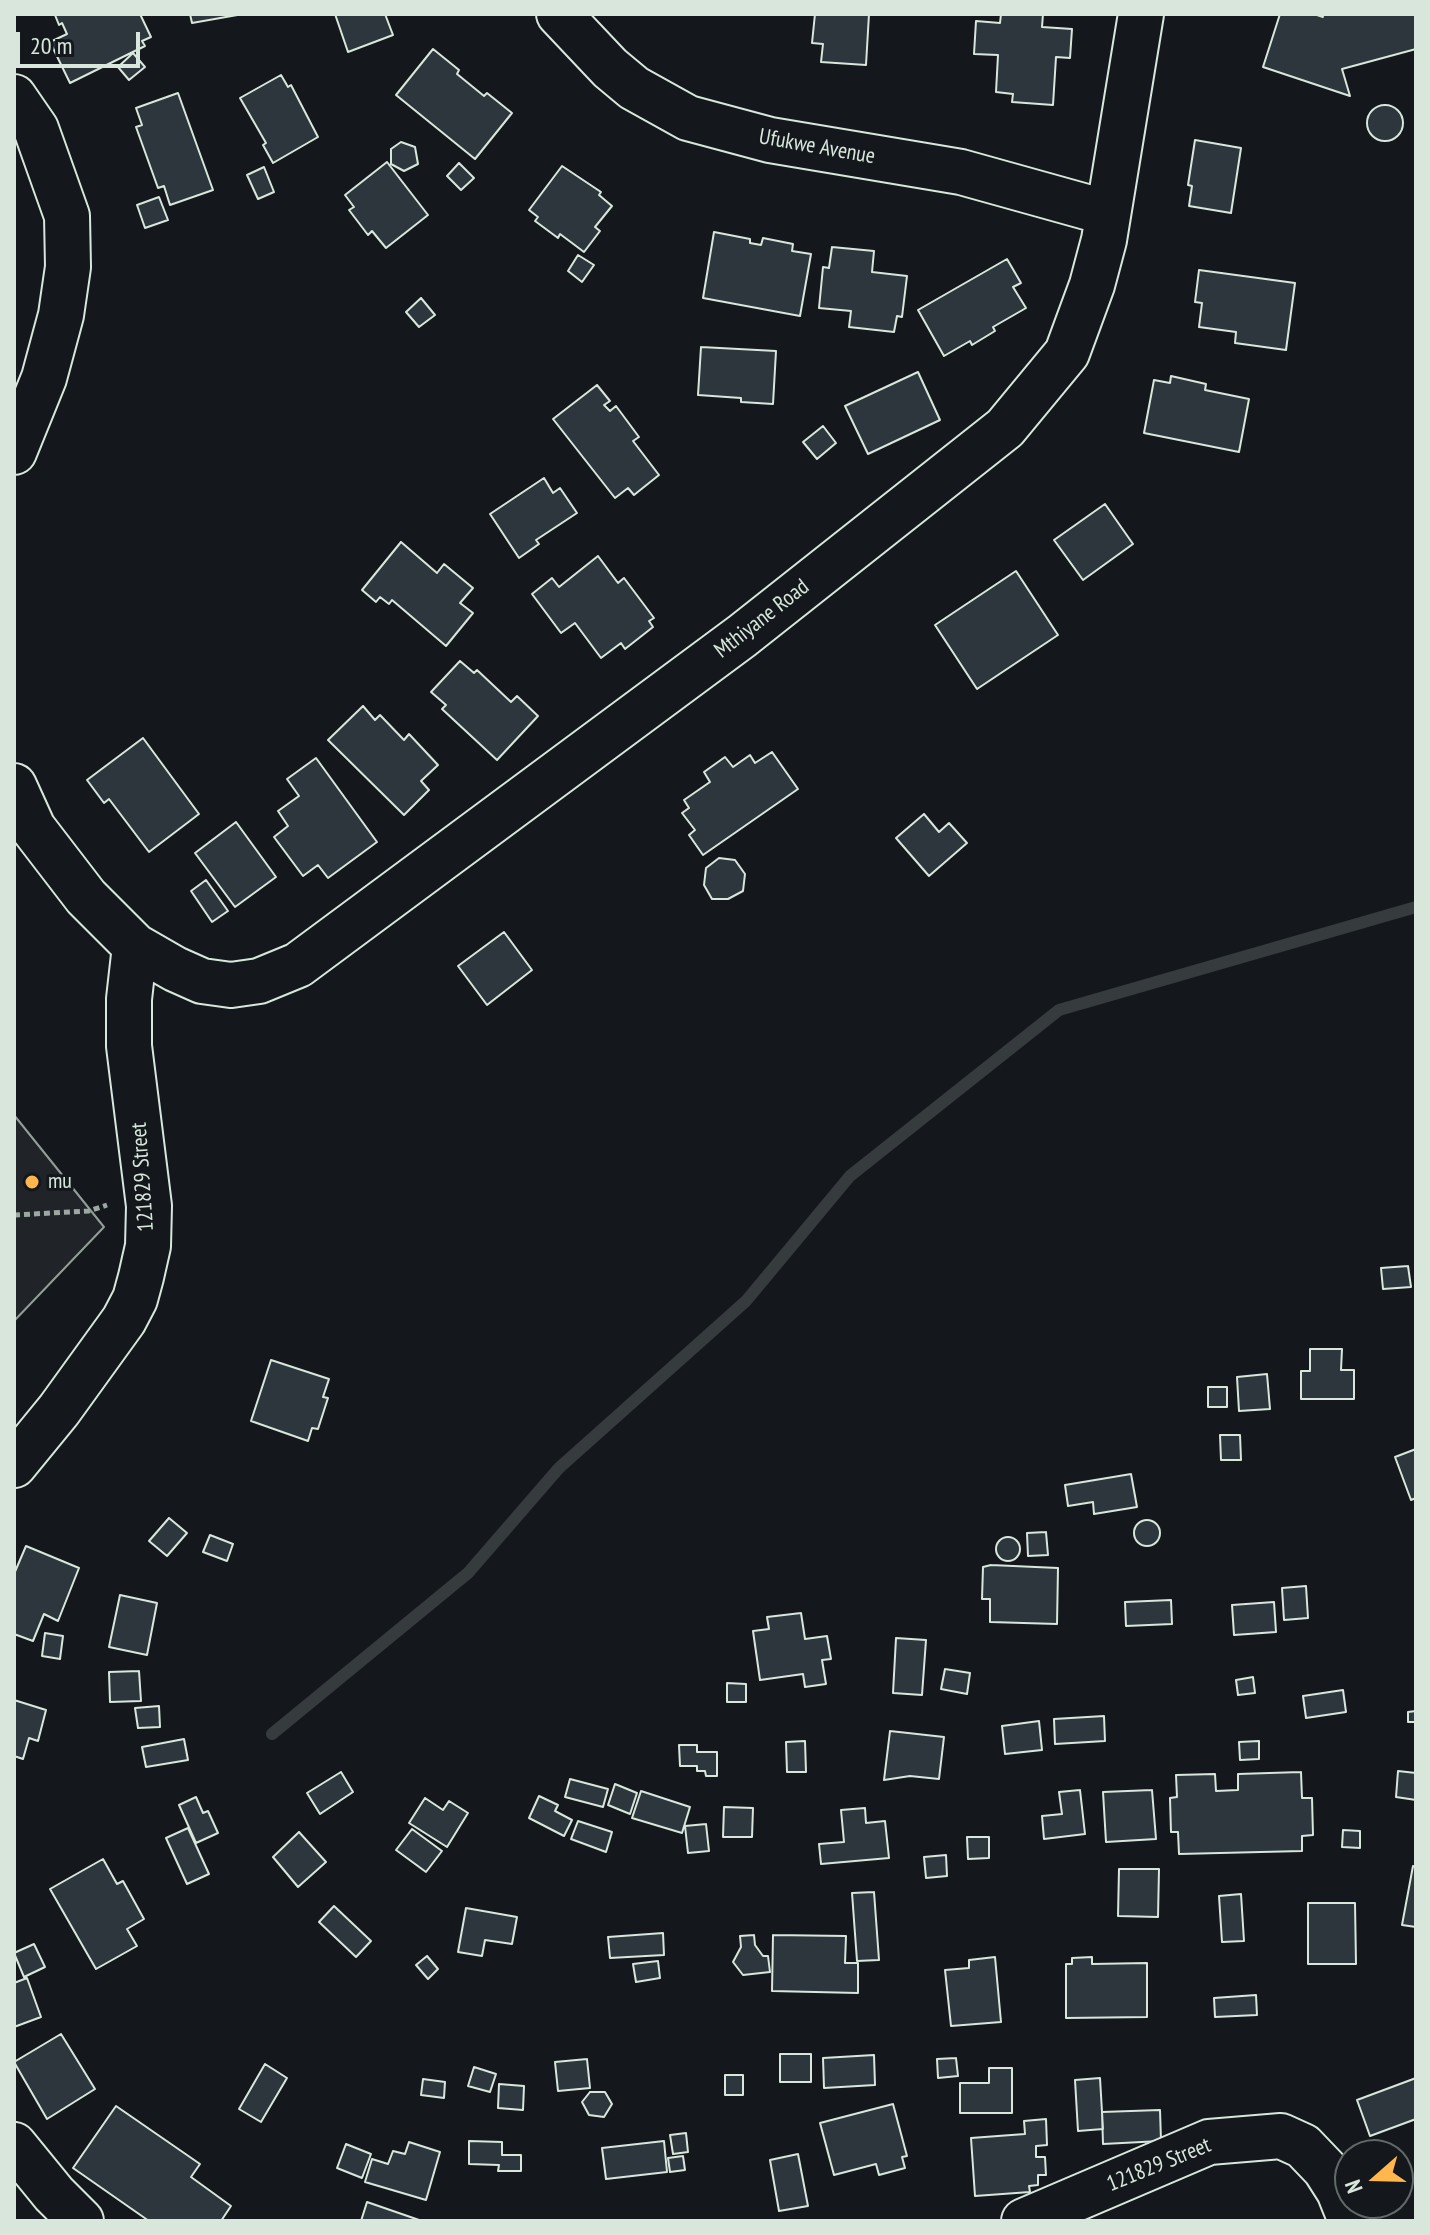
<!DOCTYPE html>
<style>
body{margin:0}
#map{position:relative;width:1430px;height:2235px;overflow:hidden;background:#14181c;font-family:"PT Sans Narrow",sans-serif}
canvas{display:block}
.frame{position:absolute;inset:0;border:16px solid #d8e6dc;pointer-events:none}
.north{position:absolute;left:1334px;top:2139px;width:80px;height:80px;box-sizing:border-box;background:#14181c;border:2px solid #626a69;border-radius:50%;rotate:250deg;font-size:22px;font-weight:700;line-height:32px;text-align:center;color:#d8e6dc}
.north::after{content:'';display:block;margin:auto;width:28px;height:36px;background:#ffb74d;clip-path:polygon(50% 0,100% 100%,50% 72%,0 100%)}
.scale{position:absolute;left:16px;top:32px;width:124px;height:36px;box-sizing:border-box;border:4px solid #d8e6dc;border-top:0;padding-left:10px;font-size:24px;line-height:28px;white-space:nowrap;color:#d8e6dc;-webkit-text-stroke:6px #14181c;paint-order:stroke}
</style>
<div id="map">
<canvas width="1430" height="2235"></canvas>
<div class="frame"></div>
<div class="north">N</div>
<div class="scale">20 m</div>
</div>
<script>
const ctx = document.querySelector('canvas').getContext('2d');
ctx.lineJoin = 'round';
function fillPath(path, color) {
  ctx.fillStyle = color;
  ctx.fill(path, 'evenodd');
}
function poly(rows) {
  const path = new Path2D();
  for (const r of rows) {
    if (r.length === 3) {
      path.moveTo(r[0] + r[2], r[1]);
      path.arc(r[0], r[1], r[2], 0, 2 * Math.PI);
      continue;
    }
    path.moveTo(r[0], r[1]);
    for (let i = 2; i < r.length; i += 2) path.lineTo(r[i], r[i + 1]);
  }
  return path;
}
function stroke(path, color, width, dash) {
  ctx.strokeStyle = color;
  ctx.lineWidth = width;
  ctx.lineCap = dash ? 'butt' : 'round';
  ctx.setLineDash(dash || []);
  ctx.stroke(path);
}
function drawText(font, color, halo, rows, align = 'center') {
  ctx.font = font + ' "PT Sans Narrow",sans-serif';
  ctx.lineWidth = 6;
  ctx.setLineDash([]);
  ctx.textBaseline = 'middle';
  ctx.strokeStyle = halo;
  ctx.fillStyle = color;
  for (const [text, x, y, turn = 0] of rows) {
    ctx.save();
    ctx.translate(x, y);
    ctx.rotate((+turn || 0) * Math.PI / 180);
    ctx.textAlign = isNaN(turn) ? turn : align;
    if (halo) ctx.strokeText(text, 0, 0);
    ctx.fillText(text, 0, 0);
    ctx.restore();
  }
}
const green = poly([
 [14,1115,104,1227,14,1321,14,1115]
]);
const stream = poly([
 [272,1734,468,1573,559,1468,746,1301,850,1176,1059,1010,1416,907]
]);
const building = poly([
 [57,14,140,14,151,37,142,41,145,46,70,83,50,42,67,34,62,23,59,25,55,15,57,14],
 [190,14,243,14,192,23,190,14],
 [335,14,385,14,393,35,348,52,335,14],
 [815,14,869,14,866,65,821,62,823,44,812,43,815,14],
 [1001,14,1043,14,1042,27,1072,29,1070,58,1056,57,1053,105,1012,102,1013,94,996,92,998,55,974,54,976,21,1000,23,1001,14],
 [1280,14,1314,14,1323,17,1322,14,1416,14,1416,49,1342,69,1350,96,1263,67,1280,14],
 [433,49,459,70,457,74,484,96,487,93,512,113,475,159,396,95,433,49],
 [133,53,145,67,129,80,118,67,133,53],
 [281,75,288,87,291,85,318,137,273,163,263,145,266,143,240,98,281,75],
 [178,93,213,190,170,205,164,186,158,188,136,127,142,125,136,108,178,93],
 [1385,123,18],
 [1195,140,1241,148,1231,213,1189,206,1192,186,1188,185,1195,140],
 [401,142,415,147,418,164,404,171,391,164,391,149,401,142],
 [387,162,428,215,386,248,372,231,368,235,349,210,354,207,345,195,387,162],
 [459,163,474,178,461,190,447,176,459,163],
 [562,166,601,192,599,195,612,206,595,227,600,231,584,252,560,234,558,238,535,221,538,217,529,210,562,166],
 [264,167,274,192,258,199,247,175,264,167],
 [159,197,168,220,145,228,137,205,159,197],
 [714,232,750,239,750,243,761,245,763,238,793,244,792,251,811,254,800,316,703,298,714,232],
 [832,247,874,251,872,272,907,276,902,317,897,316,894,332,849,327,851,311,819,308,823,267,829,268,832,247],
 [578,255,594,265,582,282,568,271,578,255],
 [1007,259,1021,283,1013,287,1026,308,993,327,995,331,972,345,970,341,944,356,918,310,1007,259],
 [1199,270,1295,283,1286,350,1235,343,1236,332,1199,327,1202,303,1195,302,1199,270],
 [421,298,435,315,419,327,406,312,421,298],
 [701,347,776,351,773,404,741,402,741,398,698,395,701,347],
 [918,372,940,420,868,454,845,406,918,372],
 [1171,376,1206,384,1205,390,1249,399,1239,452,1144,433,1154,380,1170,383,1171,376],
 [597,385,610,401,604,405,610,411,616,406,639,437,633,441,659,475,634,495,628,488,615,498,553,419,597,385],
 [823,426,836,443,817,459,803,442,823,426],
 [544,478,553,493,560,488,577,513,536,540,539,544,519,558,490,514,544,478],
 [1105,504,1133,544,1083,580,1054,540,1105,504],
 [401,542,437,573,444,564,473,588,460,603,473,613,446,646,392,600,389,604,380,597,376,602,362,590,401,542],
 [598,556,618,583,624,578,654,618,649,621,653,627,625,649,621,643,601,658,575,623,561,633,532,594,552,578,559,587,598,556],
 [1016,571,1058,635,977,689,935,625,1016,571],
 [460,661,474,673,477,670,511,702,517,696,538,716,497,760,442,709,446,705,431,692,460,661],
 [363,706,375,720,380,715,404,740,409,734,438,765,421,781,429,790,404,815,328,740,363,706],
 [143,738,199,814,149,852,109,799,104,803,87,780,143,738],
 [772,752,798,789,703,855,689,835,695,830,682,813,689,808,684,800,710,782,704,772,725,757,733,767,750,755,755,763,772,752],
 [316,758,377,842,328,878,318,865,303,876,274,837,288,826,278,811,299,796,287,779,316,758],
 [924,814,939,832,949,823,967,843,929,876,896,838,924,814],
 [236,822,276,877,235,907,195,853,236,822],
 [719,858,735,860,745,874,743,891,728,899,712,899,704,885,706,868,719,858],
 [206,880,228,911,212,922,191,891,206,880],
 [504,932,532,970,487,1005,458,966,504,932],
 [1408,1266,1411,1287,1383,1289,1381,1268,1408,1266],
 [1310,1349,1342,1349,1341,1370,1354,1370,1354,1399,1301,1399,1301,1371,1310,1371,1310,1349],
 [271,1360,329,1379,323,1397,328,1398,318,1429,312,1428,308,1441,251,1421,271,1360],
 [1267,1374,1270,1409,1239,1411,1237,1377,1267,1374],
 [1208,1387,1227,1387,1227,1407,1208,1407,1208,1387],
 [1220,1435,1240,1435,1241,1460,1221,1460,1220,1435],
 [1416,1449,1416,1498,1411,1500,1395,1457,1416,1449],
 [1131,1474,1137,1507,1094,1514,1093,1502,1068,1506,1065,1485,1131,1474],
 [169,1518,187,1533,167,1556,149,1541,169,1518],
 [1147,1533,13],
 [1046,1532,1048,1555,1028,1556,1027,1533,1046,1532],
 [210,1535,233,1544,227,1561,203,1552,210,1535],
 [1008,1549,12],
 [26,1546,79,1568,58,1621,44,1614,33,1641,14,1634,14,1574,26,1546],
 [991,1565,1058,1568,1057,1624,990,1622,990,1599,982,1599,983,1567,991,1565],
 [1306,1586,1308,1618,1284,1620,1282,1588,1306,1586],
 [120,1595,157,1603,147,1655,109,1647,120,1595],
 [1171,1600,1172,1624,1126,1626,1125,1602,1171,1600],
 [1274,1602,1276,1632,1234,1635,1232,1605,1274,1602],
 [801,1613,805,1639,827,1636,831,1659,822,1660,826,1684,805,1687,803,1674,760,1680,753,1631,769,1629,767,1617,801,1613],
 [45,1633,63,1636,60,1659,42,1656,45,1633],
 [896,1638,926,1640,922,1695,893,1693,896,1638],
 [945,1669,970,1673,967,1694,941,1689,945,1669],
 [139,1671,141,1701,110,1702,109,1672,139,1671],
 [1253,1677,1255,1693,1238,1695,1236,1680,1253,1677],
 [727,1683,746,1684,746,1702,727,1702,727,1683],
 [1343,1690,1346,1712,1306,1718,1303,1696,1343,1690],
 [14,1700,46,1710,38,1741,29,1738,23,1759,14,1756,14,1700],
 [159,1706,160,1727,138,1728,135,1708,159,1706],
 [1416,1711,1416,1722,1408,1722,1408,1712,1416,1711],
 [1104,1716,1105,1741,1055,1744,1054,1719,1104,1716],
 [1039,1721,1042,1750,1005,1754,1002,1726,1039,1721],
 [890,1731,944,1737,939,1779,910,1776,884,1780,890,1731],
 [184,1739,188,1760,146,1767,142,1747,184,1739],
 [805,1741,806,1772,787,1772,786,1742,805,1741],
 [1259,1741,1259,1759,1240,1760,1239,1742,1259,1741],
 [679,1745,697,1745,697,1752,717,1752,717,1776,706,1776,705,1771,697,1771,697,1766,680,1766,679,1745],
 [1398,1771,1416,1773,1416,1800,1396,1797,1398,1771],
 [341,1772,353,1792,320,1814,307,1793,341,1772],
 [1301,1772,1302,1798,1312,1798,1313,1835,1302,1836,1302,1851,1179,1854,1178,1832,1171,1832,1170,1798,1177,1797,1176,1775,1215,1774,1216,1791,1238,1790,1238,1774,1301,1772],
 [570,1779,608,1789,603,1807,565,1797,570,1779],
 [615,1784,637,1793,630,1814,608,1805,615,1784],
 [1080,1790,1085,1834,1044,1839,1042,1816,1062,1814,1059,1792,1080,1790],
 [1152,1790,1156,1839,1106,1842,1103,1792,1152,1790],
 [641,1791,690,1807,682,1833,632,1818,641,1791],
 [539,1796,558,1805,555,1811,572,1820,564,1836,529,1818,539,1796],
 [196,1797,203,1813,208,1811,218,1833,196,1843,179,1805,196,1797],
 [425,1798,443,1810,449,1801,468,1813,447,1847,409,1823,425,1798],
 [724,1807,753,1808,752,1837,723,1837,724,1807],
 [865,1808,866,1823,885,1821,889,1858,821,1864,819,1844,844,1842,841,1810,865,1808],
 [578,1821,612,1832,606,1852,571,1839,578,1821],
 [706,1824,709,1851,688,1853,685,1826,706,1824],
 [188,1828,209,1874,187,1884,166,1838,188,1828],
 [412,1829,442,1851,426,1872,396,1850,412,1829],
 [1343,1830,1360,1831,1360,1848,1342,1847,1343,1830],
 [299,1832,326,1862,298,1887,273,1857,299,1832],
 [967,1837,989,1837,989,1858,968,1859,967,1837],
 [946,1855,947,1876,926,1878,924,1857,946,1855],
 [103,1859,117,1884,123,1881,144,1919,127,1929,137,1946,96,1969,50,1889,103,1859],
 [1413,1866,1416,1867,1416,1927,1402,1925,1413,1866],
 [1119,1869,1159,1869,1158,1917,1118,1916,1119,1869],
 [874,1892,879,1960,857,1961,852,1893,874,1892],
 [1241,1894,1244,1941,1222,1942,1219,1896,1241,1894],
 [1308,1903,1355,1903,1356,1964,1308,1964,1308,1903],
 [334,1906,371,1941,356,1957,319,1922,334,1906],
 [466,1908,517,1917,512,1944,485,1940,482,1956,458,1952,466,1908],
 [663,1933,664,1955,610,1958,608,1937,663,1933],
 [754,1935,755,1945,763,1956,768,1956,770,1972,743,1975,733,1962,741,1947,740,1936,754,1935],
 [773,1935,846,1936,845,1963,858,1963,858,1993,772,1991,773,1935],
 [34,1944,45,1967,24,1977,14,1953,34,1944],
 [427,1956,438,1969,428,1979,416,1965,427,1956],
 [995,1957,1001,2022,951,2026,945,1970,969,1968,969,1960,995,1957],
 [1092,1957,1092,1964,1147,1963,1147,2017,1066,2018,1066,1964,1072,1964,1072,1958,1092,1957],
 [658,1961,660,1978,636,1982,633,1964,658,1961],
 [27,1978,41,2017,14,2027,14,1983,27,1978],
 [1256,1995,1257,2015,1215,2017,1214,1998,1256,1995],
 [61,2034,95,2089,47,2119,14,2062,61,2034],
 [780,2054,811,2054,811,2082,780,2082,780,2054],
 [874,2055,875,2085,824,2088,823,2058,874,2055],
 [956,2058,958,2076,938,2078,937,2059,956,2058],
 [587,2059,590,2088,558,2091,555,2062,587,2059],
 [265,2064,287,2078,261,2122,239,2109,265,2064],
 [474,2067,496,2074,490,2092,468,2086,474,2067],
 [989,2068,1012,2068,1012,2113,960,2113,960,2083,989,2083,989,2068],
 [725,2075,743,2075,743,2095,725,2095,725,2075],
 [1100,2078,1103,2129,1078,2131,1075,2080,1100,2078],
 [1416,2078,1416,2119,1370,2136,1357,2100,1416,2078],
 [423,2079,445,2082,444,2098,421,2095,423,2079],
 [499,2084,524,2086,523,2110,498,2108,499,2084],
 [590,2092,605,2092,612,2104,604,2117,589,2115,582,2102,590,2092],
 [893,2104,907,2156,902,2157,905,2168,879,2175,876,2164,834,2175,820,2123,893,2104],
 [116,2106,200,2164,191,2177,231,2206,221,2221,149,2221,73,2168,116,2106],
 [1160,2110,1161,2141,1103,2144,1102,2112,1160,2110],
 [1046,2119,1047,2145,1036,2146,1036,2157,1045,2157,1046,2175,1038,2175,1038,2185,1029,2186,1030,2192,975,2196,971,2138,1025,2134,1024,2121,1046,2119],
 [686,2133,688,2152,673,2154,670,2135,686,2133],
 [469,2141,502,2142,502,2155,521,2155,521,2171,498,2171,499,2165,469,2164,469,2141],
 [664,2141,667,2172,606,2179,602,2148,664,2141],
 [409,2142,440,2152,426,2200,365,2182,372,2159,388,2164,393,2151,405,2154,409,2142],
 [346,2144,371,2154,362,2178,337,2168,346,2144],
 [798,2154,808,2206,779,2211,770,2160,798,2154],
 [683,2156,685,2170,670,2172,668,2158,683,2156],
 [367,2202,422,2221,361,2221,367,2202]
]);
const path = poly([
 [14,1215,89,1211,107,1205]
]);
const minor = poly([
 [559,14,610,68,634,88,688,118,770,140,961,172,1108,213],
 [14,97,36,129,67,216,68,267,61,315,44,378,14,452],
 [14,786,33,828,86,897,135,946,175,969,202,981,231,985,259,981,298,965,742,636,1005,428,1067,353,1092,285,1104,240,1141,14],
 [14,1465,59,1410,124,1320,135,1299,141,1277,148,1246,149,1206,129,1046,129,999,135,946],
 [14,2145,54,2194,81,2221],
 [1024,2221,1209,2142,1281,2136,1303,2146,1325,2169,1339,2191,1351,2221]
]);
const markers = [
 [32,1182,8,"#ffb74d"]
];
const streetNames = [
 ["Ufukwe Avenue",817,147,10],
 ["Mthiyane Road",762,619,-38],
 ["121829 Street",143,1177,-94],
 ["121829 Street",1159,2165,-22]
];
const poiNames = [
 ["mu",48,1182]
];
fillPath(green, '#202428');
stroke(green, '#939e99', 2);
stroke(stream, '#363b3e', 12);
fillPath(building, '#2c363c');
stroke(building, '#d8e6dc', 2);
stroke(minor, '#d8e6dc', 48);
stroke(path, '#9da8a2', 5, [6, 4]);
stroke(minor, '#14181c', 44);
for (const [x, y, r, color] of markers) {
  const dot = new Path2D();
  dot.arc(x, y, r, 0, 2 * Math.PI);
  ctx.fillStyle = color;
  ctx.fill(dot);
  stroke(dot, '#14181c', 3);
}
drawText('22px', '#d8e6dc', '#14181c', streetNames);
drawText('22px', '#d8e6dc', '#14181c', poiNames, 'left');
</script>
